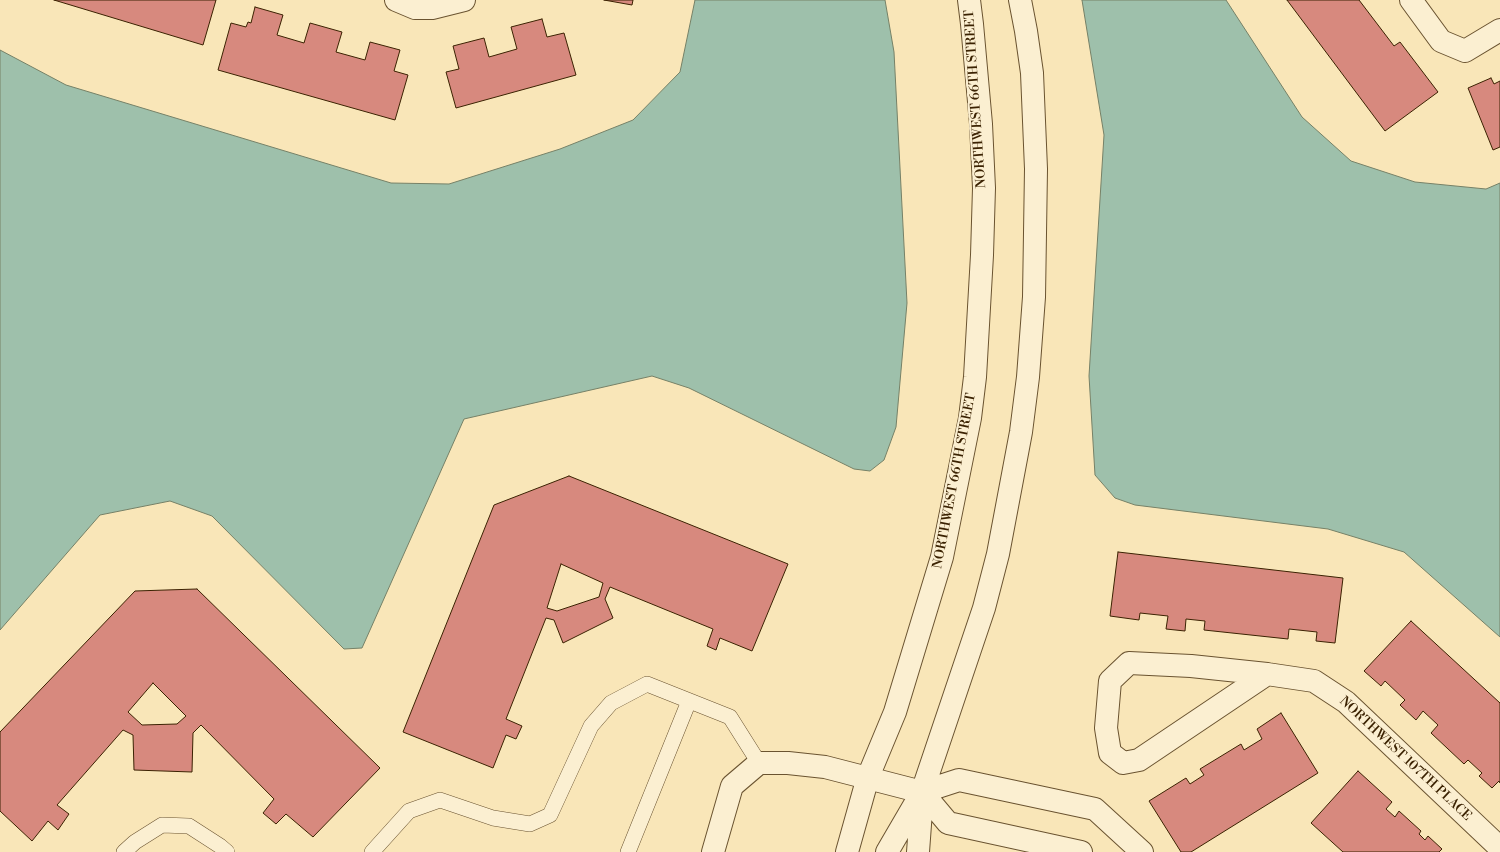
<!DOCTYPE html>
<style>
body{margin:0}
canvas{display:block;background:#f9e6b8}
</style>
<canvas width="1500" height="852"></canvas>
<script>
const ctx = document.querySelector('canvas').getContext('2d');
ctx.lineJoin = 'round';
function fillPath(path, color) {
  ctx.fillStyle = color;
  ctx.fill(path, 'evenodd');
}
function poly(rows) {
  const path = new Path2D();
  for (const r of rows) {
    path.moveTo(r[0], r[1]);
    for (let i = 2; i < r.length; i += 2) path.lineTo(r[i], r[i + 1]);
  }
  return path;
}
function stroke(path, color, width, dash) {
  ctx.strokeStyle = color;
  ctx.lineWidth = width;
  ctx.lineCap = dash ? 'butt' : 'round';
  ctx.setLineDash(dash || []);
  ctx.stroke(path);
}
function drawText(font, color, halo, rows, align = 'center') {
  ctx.font = font + ' "Libre Bodoni",serif';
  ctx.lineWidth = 4;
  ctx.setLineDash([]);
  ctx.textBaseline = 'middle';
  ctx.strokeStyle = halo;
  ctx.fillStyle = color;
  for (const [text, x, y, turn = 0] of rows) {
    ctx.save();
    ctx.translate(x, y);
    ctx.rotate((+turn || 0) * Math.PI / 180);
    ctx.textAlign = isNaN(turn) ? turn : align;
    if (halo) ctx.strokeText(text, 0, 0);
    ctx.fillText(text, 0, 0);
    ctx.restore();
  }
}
const water = poly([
 [695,0,885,0,894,52,907,303,896,427,884,460,870,471,854,469,689,388,652,376,464,419,362,648,344,649,212,516,170,501,100,515,0,630,0,50,66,85,391,183,449,184,560,149,633,120,680,72,695,0],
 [1082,0,1226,0,1302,117,1351,161,1415,182,1486,189,1500,183,1500,637,1404,552,1328,529,1135,505,1115,498,1095,475,1089,376,1104,135,1082,0]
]);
const building = poly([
 [54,0,216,0,203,45,54,0],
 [604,0,633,0,632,5,604,0],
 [1287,0,1359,0,1394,46,1400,42,1438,92,1385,131,1287,0],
 [255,7,283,15,277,35,304,43,310,23,342,32,336,52,365,60,370,42,400,50,394,71,408,75,395,120,218,70,231,23,246,27,248,22,251,23,255,7],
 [542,19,547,37,564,33,576,75,456,108,446,72,459,69,453,46,484,38,489,57,517,49,511,27,542,19],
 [1491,78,1494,84,1500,81,1500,147,1493,150,1468,88,1491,78],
 [569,476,788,564,752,651,720,638,716,650,707,646,713,629,610,587,605,599,613,618,563,643,554,620,546,618,506,719,522,726,516,739,506,735,493,768,403,732,494,505,569,476],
 [561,564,603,583,599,597,557,611,547,608,561,564],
 [1118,552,1343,578,1335,643,1316,641,1317,632,1289,629,1288,639,1204,630,1205,621,1186,619,1185,631,1166,629,1168,616,1140,613,1139,620,1110,616,1118,552],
 [197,589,380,768,313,837,286,814,276,824,263,813,274,799,201,725,193,733,192,772,134,770,133,735,123,730,57,805,69,814,58,830,48,821,32,841,0,811,0,732,135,591,197,589],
 [153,683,186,716,177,724,142,725,128,712,153,683],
 [1411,621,1500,703,1500,783,1499,781,1492,788,1479,776,1482,773,1468,760,1464,764,1431,733,1438,725,1423,711,1416,720,1400,705,1405,700,1385,681,1381,686,1364,671,1411,621],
 [1281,713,1318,773,1191,852,1181,852,1149,801,1186,778,1190,784,1204,775,1200,769,1241,744,1244,750,1262,739,1257,729,1281,713],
 [1358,771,1392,802,1386,809,1395,817,1399,811,1421,831,1419,834,1425,840,1428,836,1442,849,1439,852,1343,852,1311,823,1358,771]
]);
const service = poly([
 [124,852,135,842,162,825,189,826,220,846,227,852],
 [372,852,409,811,440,800,493,818,530,824,550,815,591,726,611,703,647,684,730,717,759,763],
 [628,852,689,701]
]);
const minor = poly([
 [396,0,415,8,432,8,464,0],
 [1411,0,1441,41,1465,51,1500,30],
 [1267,674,1191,666,1129,663,1110,681,1106,728,1110,753,1123,763,1139,760,1267,674,1314,681,1346,702,1500,848],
 [922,792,948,823,1081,852],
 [713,852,732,786,759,763,788,763,825,767,922,792,959,780,1095,809,1142,852],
 [847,852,868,777,895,712,942,557,970,418,975,377,982,255,984,188,981,124,972,24,969,0],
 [887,852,922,792,984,608,998,554,1021,432,1028,377,1034,297,1036,169,1032,73,1026,31,1020,0],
 [918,852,922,797]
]);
const streetNames = [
 ["NORTHWEST 66TH STREET",976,99,-94],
 ["NORTHWEST 66TH STREET",955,481,-79],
 ["NORTHWEST 107TH PLACE",1405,759,43]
];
fillPath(water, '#9ec0ab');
stroke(water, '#768167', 1);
fillPath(building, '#d7897e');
stroke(building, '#3b2202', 1);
stroke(service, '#6a5330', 16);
stroke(minor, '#6a5330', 24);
stroke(service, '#fbefd1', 15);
stroke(minor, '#fbefd1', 22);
drawText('13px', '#3b2202', '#fbefd1', streetNames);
</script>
